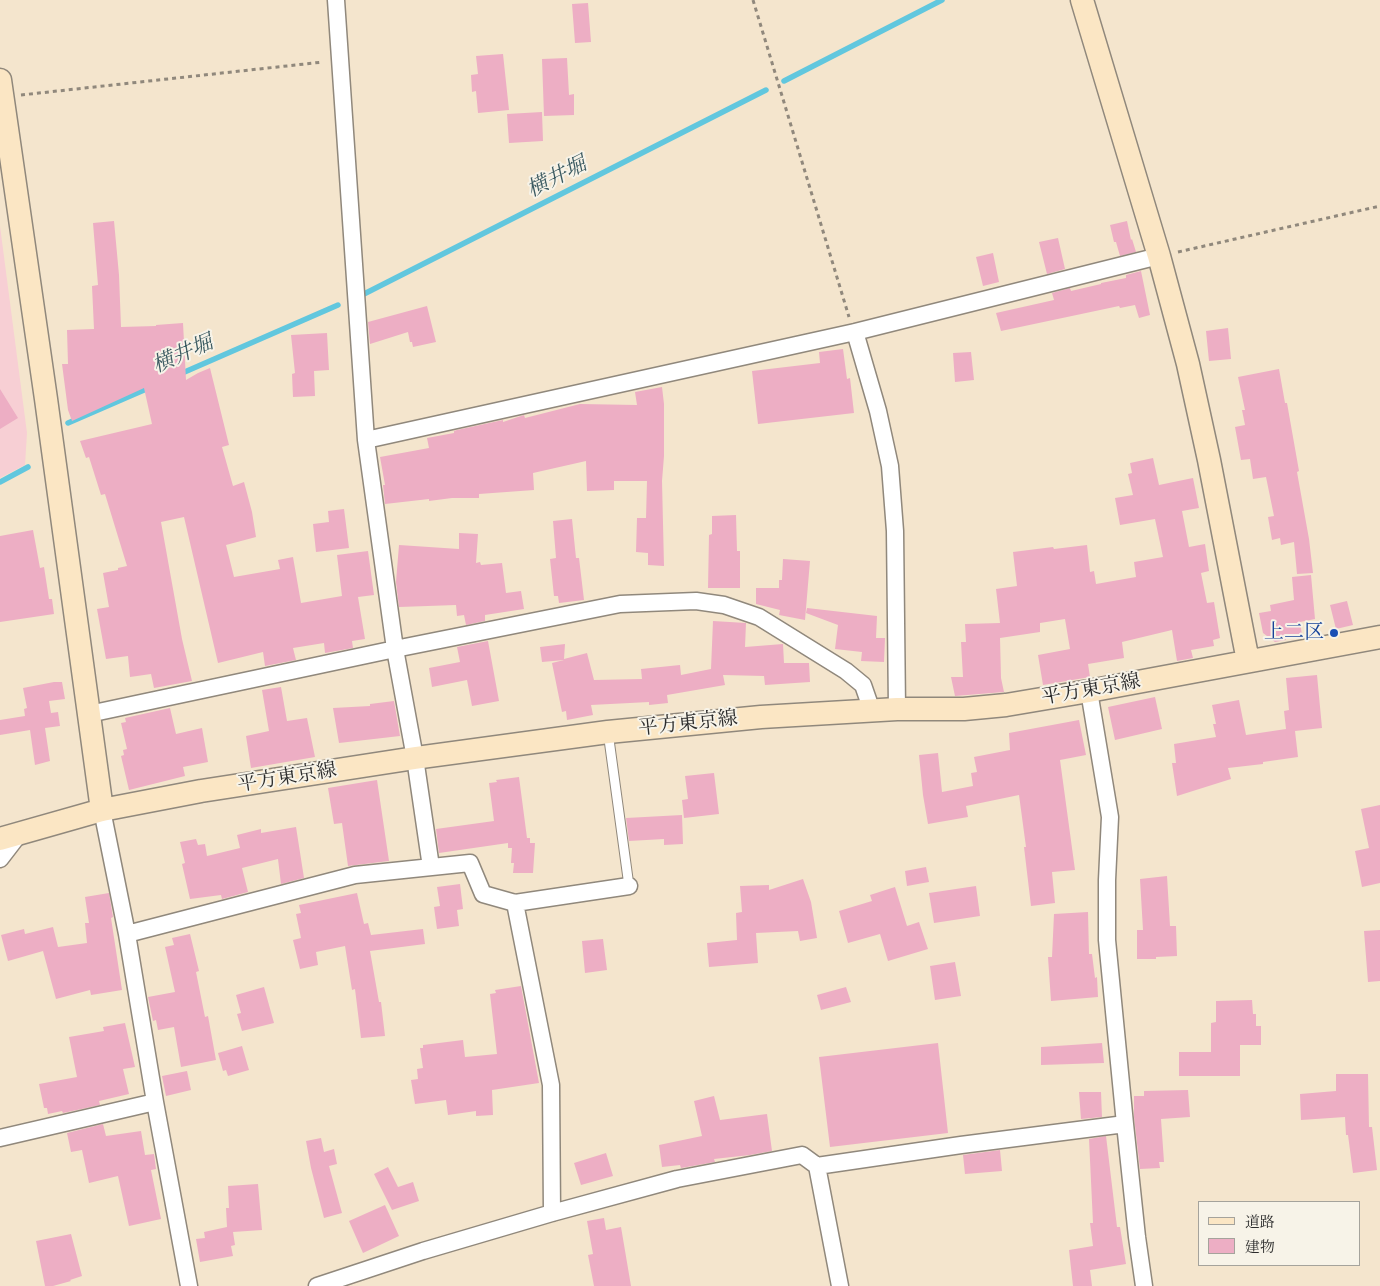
<!DOCTYPE html>
<meta charset="utf-8">
<style>
body{margin:0}
#map{position:relative;width:1380px;height:1286px;overflow:hidden;background:#f4e5cd;font-family:Alegreya,"Noto Serif JP",serif}
canvas{display:block}
.legend{position:absolute;left:1198px;top:1201px;width:162px;height:65px;box-sizing:border-box;background:#f7f3e8;border:1px solid #a5a39c;margin:0;padding:6px 9px;list-style:none;font-size:15px;color:#2b2b2b}
.legend li{display:flex;align-items:center;gap:10px;height:25px}
.legend b{width:25px;border:1px solid #a5a39c}
</style>
<div id="map">
<canvas width="1380" height="1286"></canvas>
<ul class="legend">
<li><b style="height:6px;background:#fbe6c4"></b>道路</li>
<li><b style="height:14px;background:#edaec4"></b>建物</li>
</ul>
</div>
<script>
const ctx = document.querySelector('canvas').getContext('2d');
ctx.lineJoin = 'round';
function fillPath(path, color) {
  ctx.fillStyle = color;
  ctx.fill(path, 'evenodd');
}
function poly(rows) {
  const path = new Path2D();
  for (const r of rows) {
    path.moveTo(r[0], r[1]);
    for (let i = 2; i < r.length; i += 2) path.lineTo(r[i], r[i + 1]);
  }
  return path;
}
function stroke(path, color, width, dash) {
  ctx.strokeStyle = color;
  ctx.lineWidth = width;
  ctx.lineCap = dash ? 'butt' : 'round';
  ctx.setLineDash(dash || []);
  ctx.stroke(path);
}
function drawText(font, color, halo, rows, align = 'center') {
  ctx.font = font + ' Alegreya,"Noto Serif JP",serif';
  ctx.lineWidth = 4;
  ctx.setLineDash([]);
  ctx.textBaseline = 'middle';
  ctx.strokeStyle = halo;
  ctx.fillStyle = color;
  for (const [text, x, y, turn = 0] of rows) {
    ctx.save();
    ctx.translate(x, y);
    ctx.rotate((+turn || 0) * Math.PI / 180);
    ctx.textAlign = isNaN(turn) ? turn : align;
    if (halo) ctx.strokeText(text, 0, 0);
    ctx.fillText(text, 0, 0);
    ctx.restore();
  }
}
const built = poly([
 [0,226,27,433,25,465,0,478]
]);
const stream = poly([
 [784,81,942,0],
 [362,295,766,90],
 [180,374,338,305],
 [68,423,151,387],
 [0,482,28,467]
]);
const building = poly([
 [588,3,591,42,575,43,572,4],
 [503,54,509,110,478,113,476,91,472,92,471,75,478,74,476,56],
 [567,58,569,95,574,94,574,115,544,116,542,59],
 [542,112,543,141,509,143,507,114],
 [114,221,119,275,121,327,156,326,156,325,183,323,186,380,198,373,210,368,229,445,222,447,233,486,244,482,252,512,256,537,226,545,234,577,280,569,278,560,293,557,301,603,342,596,337,555,368,551,374,595,358,597,365,639,352,641,353,648,325,653,324,643,293,648,296,660,265,666,263,652,218,663,184,517,161,522,182,639,192,681,154,688,151,674,130,677,128,656,106,659,97,609,109,607,103,573,118,570,118,568,127,566,105,494,101,495,89,457,86,458,80,441,152,424,144,388,72,421,68,410,62,364,68,364,67,330,94,329,92,286,98,285,93,223],
 [1127,221,1131,240,1132,239,1136,252,1120,256,1116,242,1114,242,1110,225],
 [1058,238,1065,269,1047,274,1039,242],
 [993,253,999,282,983,286,976,257],
 [1141,271,1150,315,1139,318,1135,305,1120,308,1119,306,1001,331,996,313,1054,300,1052,293,1070,288,1071,291,1101,284,1101,283,1126,278,1126,275],
 [427,306,436,342,413,347,412,342,410,342,408,332,370,344,368,322],
 [1228,328,1231,359,1209,361,1206,331],
 [327,333,329,370,314,371,315,396,293,397,292,374,295,373,291,335],
 [843,349,847,379,850,378,854,413,758,424,752,371,820,363,819,352],
 [971,352,974,380,955,382,953,353],
 [1279,369,1285,403,1287,403,1299,471,1297,472,1309,539,1313,573,1297,574,1294,542,1281,545,1280,538,1272,540,1268,517,1274,516,1266,477,1253,479,1250,459,1241,460,1235,427,1245,425,1242,410,1245,410,1238,377],
 [662,387,664,404,664,456,662,481,664,566,648,565,648,553,636,552,637,518,646,518,647,481,614,481,614,490,587,491,586,461,533,473,534,490,479,494,479,498,452,498,429,501,429,499,385,504,383,485,385,485,380,457,429,448,427,438,454,433,454,431,457,430,503,420,503,422,524,415,525,418,580,404,637,405,635,392],
 [0,389,18,418,0,429],
 [1153,458,1159,485,1193,478,1199,508,1182,511,1189,547,1205,544,1209,571,1201,573,1207,603,1214,602,1220,638,1213,640,1214,646,1191,650,1193,658,1177,661,1172,630,1122,642,1124,658,1088,664,1090,677,1043,685,1038,655,1070,649,1065,619,1040,623,1040,632,1000,638,1001,678,1004,692,955,696,951,677,963,677,961,642,966,642,965,624,1000,623,996,589,1017,586,1013,552,1053,547,1054,549,1087,545,1090,572,1094,571,1096,584,1136,577,1134,562,1163,557,1155,519,1120,525,1115,498,1133,495,1128,474,1132,473,1130,463],
 [344,509,349,548,316,552,313,524,329,522,328,511],
 [736,515,737,551,740,551,740,588,708,588,709,535,712,534,712,516],
 [572,519,576,558,579,558,584,600,559,603,558,596,554,596,550,559,556,558,553,521],
 [33,530,40,568,44,567,49,599,52,599,54,614,0,622,0,536],
 [459,533,478,534,476,563,480,562,481,565,502,563,506,593,521,591,524,609,485,615,485,621,466,625,464,615,457,616,456,605,399,607,396,582,399,545,459,549],
 [783,559,810,561,805,620,779,615,780,610,756,604,756,588,779,588,779,580,782,580],
 [1311,575,1315,619,1300,622,1302,635,1285,638,1286,640,1275,642,1263,633,1259,613,1271,611,1270,605,1294,600,1292,577],
 [1347,601,1353,625,1336,629,1330,605],
 [807,608,877,616,876,638,885,638,884,662,861,661,862,652,835,649,838,625,806,613],
 [713,621,746,623,745,647,783,644,784,663,809,663,810,682,765,685,764,676,723,675,725,685,667,695,668,703,649,705,649,702,591,705,593,715,567,720,566,711,562,712,552,663,564,660,542,662,540,647,565,644,564,659,587,653,594,680,642,679,641,669,680,665,681,675,711,669],
 [488,641,499,701,472,706,467,680,432,687,429,668,460,662,457,647],
 [1317,675,1322,728,1295,731,1298,757,1263,762,1263,764,1228,768,1231,779,1177,796,1172,763,1176,763,1174,744,1216,737,1213,724,1216,724,1212,705,1239,700,1246,735,1286,729,1284,711,1289,710,1286,678],
 [54,682,62,682,65,699,49,701,51,713,58,712,60,726,45,728,50,761,35,765,30,730,0,735,0,720,25,716,24,709,27,708,23,688],
 [281,687,287,721,307,718,315,757,251,768,246,736,269,731,262,690],
 [1155,697,1162,729,1115,740,1108,707],
 [394,701,400,736,339,743,333,708,370,706,370,704],
 [170,708,176,734,202,728,208,762,183,767,185,776,129,790,121,756,124,755,123,750,127,749,121,723,126,722,125,718],
 [1079,720,1086,755,1060,760,1075,870,1052,872,1055,903,1031,906,1024,847,1026,847,1019,795,966,806,968,817,928,824,923,795,919,755,938,753,942,792,973,786,971,773,977,772,974,757,1010,750,1009,733],
 [714,773,719,814,684,818,682,800,688,799,685,776],
 [519,777,527,838,530,838,530,843,535,843,533,873,513,873,514,863,511,863,512,848,508,848,508,843,439,853,436,829,494,821,489,783,497,782,496,780],
 [377,780,389,861,348,866,342,823,334,824,328,788],
 [1380,805,1380,883,1362,887,1355,851,1369,848,1361,809],
 [682,815,683,844,664,845,664,839,629,841,626,818],
 [296,827,304,878,281,884,278,859,242,868,248,892,222,899,221,895,190,899,182,864,185,863,180,842,196,839,198,845,205,844,207,856,240,848,237,835,261,829,261,833],
 [926,867,929,882,907,886,905,871],
 [1167,876,1170,926,1176,926,1177,956,1156,957,1156,959,1137,959,1137,930,1143,930,1140,879],
 [803,879,811,902,817,938,800,941,798,931,756,933,758,963,709,967,707,943,737,940,736,913,742,912,740,886,769,885,769,890],
 [460,884,463,909,457,910,459,926,437,929,434,907,440,906,437,887],
 [976,886,980,916,934,923,929,893],
 [895,887,907,926,919,922,928,949,888,961,880,934,848,943,839,911,872,901,870,895],
 [109,893,113,917,111,918,122,990,91,995,90,990,56,999,43,951,8,961,1,935,24,929,25,934,53,927,58,947,87,943,85,923,89,923,85,897],
 [357,893,364,924,368,923,371,935,423,929,425,944,370,951,379,1002,381,1002,385,1036,361,1038,355,989,352,990,345,946,316,952,318,965,300,969,293,940,301,938,296,914,301,913,299,905],
 [1088,912,1089,954,1092,954,1095,978,1097,977,1098,997,1051,1001,1048,957,1052,957,1054,914],
 [1380,930,1380,981,1368,982,1364,931],
 [190,934,199,971,196,972,205,1017,208,1016,216,1060,181,1067,174,1027,158,1030,156,1020,153,1021,148,997,175,992,165,947,174,945,172,938],
 [603,939,607,970,585,973,582,941],
 [955,962,961,996,935,1000,930,966],
 [521,986,539,1083,492,1090,493,1115,476,1116,476,1111,448,1115,446,1100,415,1104,411,1080,418,1079,417,1069,423,1068,420,1048,423,1048,423,1045,463,1040,465,1057,497,1054,490,994,496,993,495,990],
 [264,987,274,1023,242,1031,237,1014,241,1013,236,995],
 [846,987,851,1002,821,1010,817,995],
 [1252,1000,1253,1014,1256,1014,1256,1026,1261,1026,1261,1045,1240,1045,1240,1076,1179,1076,1179,1052,1211,1052,1211,1023,1216,1022,1216,1001],
 [125,1023,135,1067,123,1069,129,1094,99,1101,100,1105,63,1113,62,1111,48,1114,47,1108,44,1108,39,1084,77,1077,69,1037,104,1031,103,1027],
 [938,1043,948,1133,830,1147,819,1057],
 [1102,1043,1104,1063,1041,1065,1041,1047],
 [242,1046,249,1070,228,1076,226,1070,223,1071,218,1053],
 [187,1071,191,1090,166,1096,162,1076],
 [1336,1074,1368,1074,1369,1127,1372,1127,1377,1170,1353,1173,1348,1135,1346,1135,1345,1117,1301,1120,1300,1094,1336,1091],
 [1188,1090,1190,1117,1161,1119,1164,1162,1159,1162,1160,1168,1140,1169,1134,1117,1134,1096,1144,1096,1144,1091],
 [1079,1092,1101,1092,1102,1117,1081,1119],
 [714,1096,720,1120,767,1114,772,1151,750,1155,714,1159,715,1162,681,1168,680,1165,662,1167,659,1145,702,1136,694,1101],
 [103,1124,106,1136,141,1131,145,1155,154,1154,156,1169,151,1170,161,1219,129,1226,118,1176,89,1183,82,1150,71,1152,67,1133],
 [1106,1136,1117,1227,1120,1227,1126,1264,1090,1270,1092,1286,1073,1286,1069,1250,1093,1246,1090,1223,1093,1223,1089,1139],
 [321,1138,324,1152,334,1149,337,1164,329,1166,342,1213,324,1218,311,1168,306,1141],
 [1000,1150,1002,1171,965,1174,963,1155],
 [606,1153,613,1176,581,1185,574,1163],
 [388,1167,398,1187,413,1182,419,1201,392,1210,374,1174],
 [258,1184,262,1230,233,1232,235,1245,231,1246,233,1256,200,1262,196,1239,205,1238,204,1232,227,1227,226,1208,229,1208,228,1186],
 [385,1205,399,1236,363,1253,349,1221],
 [604,1218,606,1230,621,1227,631,1286,594,1286,588,1255,593,1254,587,1221],
 [71,1234,82,1276,70,1280,71,1281,53,1286,45,1286,36,1241]
]);
const path = poly([
 [753,0,849,317],
 [21,95,323,62],
 [1178,252,1380,206]
]);
const lane = poly([
 [608,732,629,886]
]);
const street = poly([
 [336,0,366,440,395,649,415,758,431,867],
 [855,332,878,411,890,466,895,531,897,709],
 [366,440,855,332,1159,256],
 [1089,691,1110,817,1107,880,1107,940,1125,1124,1137,1237,1144,1286],
 [89,714,395,649,620,604,696,601,724,605,759,617,846,671,863,685,872,711],
 [102,810,127,934,155,1102,189,1286],
 [0,859,20,833],
 [515,903,551,1085,552,1213],
 [127,934,355,875,470,863,483,894,515,903,629,886],
 [0,1138,155,1102],
 [817,1166,961,1145,1125,1124],
 [317,1286,423,1251,552,1213,677,1179,802,1155,817,1166,840,1286]
]);
const secondary = poly([
 [1082,0,1159,256,1188,364,1209,460,1248,661],
 [0,80,46,399,102,810],
 [0,839,102,810,201,791,415,758,608,732,761,717,897,709,964,709,1006,705,1089,691,1380,637]
]);
const markers = [
 [1334,633,5,"#1a4fb4"]
];
const transitNames = [
 ["上二区",1324,633]
];
const streetNames = [
 ["平方東京線",1091,690,-10],
 ["平方東京線",688,724,-6],
 ["平方東京線",287,778,-9]
];
const waterNames = [
 ["横井堀",557,178,-27],
 ["横井堀",183,355,-24]
];
fillPath(built, '#f7cfd4');
stroke(stream, '#61c7de', 5.5);
fillPath(building, '#edaec4');
stroke(lane, '#90887c', 11);
stroke(street, '#90887c', 19);
stroke(secondary, '#90887c', 25);
stroke(path, '#90887c', 3, [4, 4]);
stroke(lane, '#fff', 9);
stroke(street, '#fff', 16);
stroke(secondary, '#fbe6c4', 22);
for (const [x, y, r, color] of markers) {
  const dot = new Path2D();
  dot.arc(x, y, r, 0, 2 * Math.PI);
  ctx.fillStyle = color;
  ctx.fill(dot);
  stroke(dot, '#f7f3e8', 2);
}
drawText('20px', '#164399', '#f7f3e8', transitNames, 'right');
drawText('20px', '#2b2b2b', '#f7f3e8', streetNames);
drawText('italic 21px', '#3b5a61', '#f7f3e8', waterNames);
</script>
